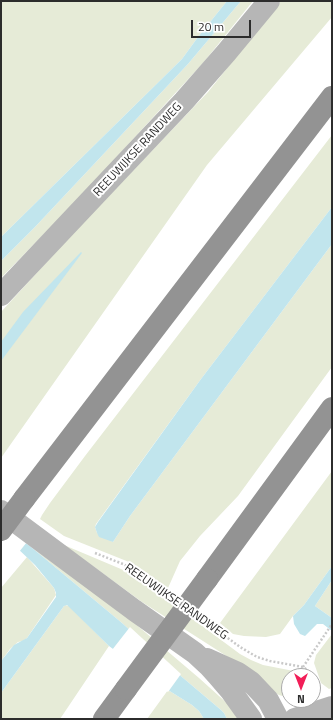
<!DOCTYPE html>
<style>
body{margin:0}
#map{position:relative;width:333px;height:720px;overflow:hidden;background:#fff;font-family:"Titillium Web",sans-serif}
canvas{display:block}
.frame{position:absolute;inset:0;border:2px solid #2c2c2c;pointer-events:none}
.north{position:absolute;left:281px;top:668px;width:40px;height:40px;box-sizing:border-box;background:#fff;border:1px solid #ababab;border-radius:50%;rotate:180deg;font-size:11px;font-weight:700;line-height:16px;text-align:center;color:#2c2c2c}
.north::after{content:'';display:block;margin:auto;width:14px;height:18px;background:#f21e58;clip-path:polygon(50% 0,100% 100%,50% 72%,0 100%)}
.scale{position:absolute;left:191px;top:20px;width:60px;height:18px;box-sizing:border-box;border:2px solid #2c2c2c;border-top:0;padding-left:5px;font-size:12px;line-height:14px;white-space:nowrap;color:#2c2c2c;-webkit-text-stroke:3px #fff;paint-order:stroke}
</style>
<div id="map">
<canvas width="333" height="720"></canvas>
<div class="frame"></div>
<div class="north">N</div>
<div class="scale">20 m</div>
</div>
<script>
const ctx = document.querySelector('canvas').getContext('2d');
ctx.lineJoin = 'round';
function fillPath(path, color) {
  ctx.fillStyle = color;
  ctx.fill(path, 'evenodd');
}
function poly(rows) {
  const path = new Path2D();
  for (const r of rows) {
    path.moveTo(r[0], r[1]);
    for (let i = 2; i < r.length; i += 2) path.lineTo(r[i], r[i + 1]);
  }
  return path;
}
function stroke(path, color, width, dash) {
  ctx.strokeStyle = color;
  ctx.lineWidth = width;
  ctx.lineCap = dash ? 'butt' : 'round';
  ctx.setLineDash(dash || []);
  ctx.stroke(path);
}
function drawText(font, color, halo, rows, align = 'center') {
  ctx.font = font + ' "Titillium Web",sans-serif';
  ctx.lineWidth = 4;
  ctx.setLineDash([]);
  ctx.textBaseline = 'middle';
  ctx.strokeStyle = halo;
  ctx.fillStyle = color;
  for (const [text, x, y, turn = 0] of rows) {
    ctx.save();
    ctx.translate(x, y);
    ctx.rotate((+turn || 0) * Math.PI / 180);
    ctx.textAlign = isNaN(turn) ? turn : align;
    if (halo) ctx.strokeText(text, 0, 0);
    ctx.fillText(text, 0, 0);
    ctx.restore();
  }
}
const green = poly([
 [1,1,227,1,198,37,182,59,1,237],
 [241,1,253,1,203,63,77,200,1,278,1,261,35,227,188,64],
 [281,1,332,1,332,17,207,165,1,458,1,312,65,242,208,92],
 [332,135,332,207,201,379,96,524,95,527,97,533,113,542,130,516,332,244,332,367,238,496,200,536,180,561,168,588,129,562,64,536,40,519,42,515,50,503,85,456],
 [332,471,332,566,304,605,293,616,280,634,266,637,244,636,233,634,220,623],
 [64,545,128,572,151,588,240,654,251,660,263,665,299,672,305,676,289,676,289,698,279,695,272,691,228,657,142,602],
 [31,547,126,616,199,678,229,705,241,719,227,719,224,713,221,710,182,677,122,623],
 [27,557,54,588,56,595,27,638,23,641,18,642,10,649,1,661,1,588],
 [332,580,332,618,315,606],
 [65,605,69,606,109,646,60,719,1,719,1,693,64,606],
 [332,634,332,688,329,689,321,683,314,663,316,655],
 [168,690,192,705,199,711,204,719,147,719]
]);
const water = poly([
 [227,1,241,1,188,64,35,227,1,261,1,237,182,59,198,37],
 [332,207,332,244,130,516,113,542,99,537,97,533,95,527,98,522,201,379],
 [81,252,82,253,1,361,1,342,23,312],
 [1,525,31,547,122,623,182,677,221,710,224,713,227,719,204,719,199,711,192,705,168,690,109,646,67,605,64,606,1,693,1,661,14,645,27,638,56,597,56,593,54,588,35,565,15,546],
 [332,566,332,580,315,606,332,618,332,631,323,624,317,624,305,636,300,634,294,624,293,616,304,605]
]);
const pier = poly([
 [1,523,27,542,19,552,1,538],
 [130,627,181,674,168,692,112,650]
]);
const path = poly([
 [95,553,123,564,136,571,170,596],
 [202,619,240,647,257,657,270,661,303,667,310,672,313,676],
 [303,667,332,624],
 [313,676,319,691]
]);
const secondary = poly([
 [1,295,184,101,226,53,269,1],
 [1,511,134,610,195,653,209,666,218,676,231,691,251,719],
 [207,659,238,673,251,682,268,700,278,719],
 [295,719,332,707]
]);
const highway = poly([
 [24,499,332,97],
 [207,579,332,408],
 [104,719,126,689]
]);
const highwayBridge = poly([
 [1,530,24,499],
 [126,689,207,579]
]);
const streetNames = [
 ["REEUWIJKSE RANDWEG",138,150,-47],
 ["REEUWIJKSE RANDWEG",176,602,35]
];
fillPath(green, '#e6ebd7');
fillPath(water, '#c1e5ed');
fillPath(pier, '#fff');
stroke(path, '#c9c9c9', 2.5, [2, 2]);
stroke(secondary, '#b6b6b6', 22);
stroke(highway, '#939393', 22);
stroke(highwayBridge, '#939393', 22);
drawText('12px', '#2c2c2c', '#fff', streetNames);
</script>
